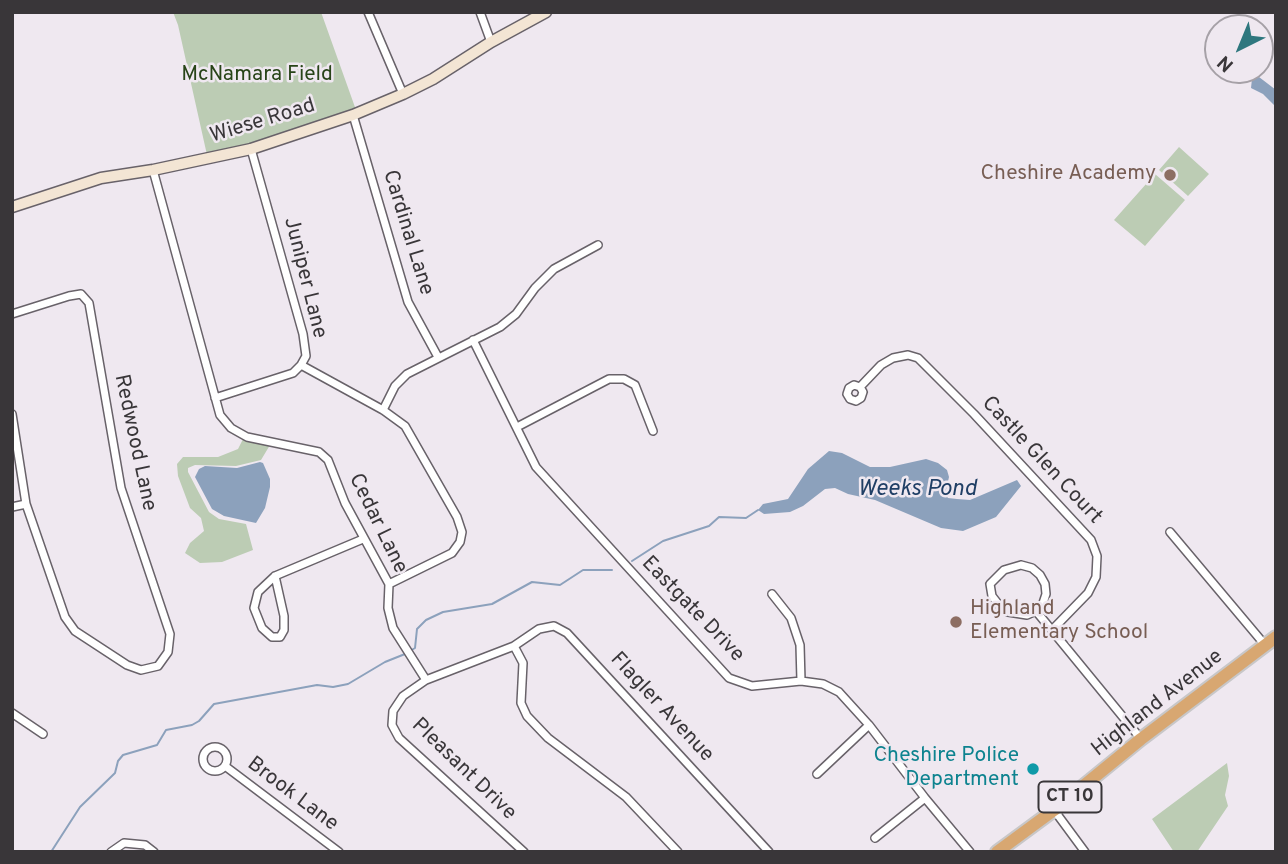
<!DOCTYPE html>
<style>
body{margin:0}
#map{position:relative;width:1288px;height:864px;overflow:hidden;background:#efe8f0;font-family:Overpass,sans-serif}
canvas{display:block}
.frame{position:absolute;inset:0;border:14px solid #393639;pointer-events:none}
.north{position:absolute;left:1204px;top:14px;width:70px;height:70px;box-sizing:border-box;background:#efe8f0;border:2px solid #a6a1a7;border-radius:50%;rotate:223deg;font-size:19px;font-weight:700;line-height:28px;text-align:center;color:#393639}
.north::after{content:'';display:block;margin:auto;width:24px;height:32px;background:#2e777e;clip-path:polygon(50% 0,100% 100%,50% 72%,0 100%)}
</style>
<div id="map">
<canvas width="1288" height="864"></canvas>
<div class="frame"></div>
<div class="north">N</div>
</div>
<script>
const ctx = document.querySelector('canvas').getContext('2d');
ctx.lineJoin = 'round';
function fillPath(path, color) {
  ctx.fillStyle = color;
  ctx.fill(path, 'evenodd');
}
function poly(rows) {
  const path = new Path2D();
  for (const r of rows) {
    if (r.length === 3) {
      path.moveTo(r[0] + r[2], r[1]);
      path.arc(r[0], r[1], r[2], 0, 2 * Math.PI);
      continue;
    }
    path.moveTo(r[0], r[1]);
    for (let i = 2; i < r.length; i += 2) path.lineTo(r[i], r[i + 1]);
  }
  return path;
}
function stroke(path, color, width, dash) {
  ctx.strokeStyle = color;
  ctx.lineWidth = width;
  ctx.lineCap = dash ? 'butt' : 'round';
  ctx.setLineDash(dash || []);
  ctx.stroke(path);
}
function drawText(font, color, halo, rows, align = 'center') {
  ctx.font = font + ' Overpass,sans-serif';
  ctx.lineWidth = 5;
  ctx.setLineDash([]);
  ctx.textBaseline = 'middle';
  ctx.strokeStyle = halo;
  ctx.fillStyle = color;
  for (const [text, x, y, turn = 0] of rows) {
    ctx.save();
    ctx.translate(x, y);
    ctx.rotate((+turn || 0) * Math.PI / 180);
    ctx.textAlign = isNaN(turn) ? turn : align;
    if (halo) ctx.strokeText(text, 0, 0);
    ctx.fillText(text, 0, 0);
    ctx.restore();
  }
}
const green = poly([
 [173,12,321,12,356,110,248,147,207,155,178,25],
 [1179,147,1209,174,1188,196,1159,170],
 [1155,174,1185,200,1145,246,1114,220],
 [243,439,270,445,261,460,236,466,195,465,188,468,188,472,209,512,219,519,246,524,253,550,222,562,200,563,185,553,190,543,204,531,201,518,190,508,178,476,177,464,183,457,218,457,238,449],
 [1227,763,1229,776,1225,795,1228,806,1197,852,1174,852,1152,819]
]);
const water = poly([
 [1259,77,1276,90,1276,107,1263,94,1251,88,1252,79],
 [829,451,842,453,870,467,890,467,926,459,938,463,947,470,949,477,945,494,948,498,957,499,970,500,1017,480,1021,486,996,517,963,531,941,528,875,500,848,494,835,488,825,489,803,506,790,512,764,514,758,510,763,504,788,499,808,469],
 [260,462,263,463,270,479,270,487,265,508,256,523,224,516,212,509,195,477,199,469,205,466,237,468]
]);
const stream = poly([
 [632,561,663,541,709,526,719,517,746,518,758,510],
 [410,651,415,648,417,629,426,620,443,612,492,604,532,582,560,585,583,570,612,570],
 [51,852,80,807,115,773,118,761,123,755,157,745,166,730,192,725,199,721,214,704,317,685,333,687,348,684,385,662,405,654]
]);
const street = poly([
 [368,12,403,94],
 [480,12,491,42],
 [353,115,408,302,438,357],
 [153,170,220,415,231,428,247,437,319,452,328,460,345,503,389,584,388,608,393,628,426,680],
 [12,314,69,296,81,294,89,303,121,488,170,634,168,652,158,666,141,670,127,665,75,631,65,617,26,504,12,414],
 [473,340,536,467,729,678,752,686,801,681,823,684,839,692,869,725,925,798,970,852],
 [301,365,383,410,405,426,457,517,462,532,460,542,452,553,389,584],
 [860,387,863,392,861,398,856,401,850,399,847,394,849,388,854,385,860,387,881,365,893,358,908,355,918,358,974,414,1091,540,1097,556,1096,577,1088,593,1052,630],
 [215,398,293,373,301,365,306,356,303,334,251,149],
 [383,410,395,386,407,374,500,327,516,314,535,288,554,269,598,245],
 [517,427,609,379,624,379,635,385,653,431],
 [12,507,26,504],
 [1170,532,1265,645],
 [1021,565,1032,568,1040,575,1045,584,1046,594,1043,603,1036,611,1027,615,1008,612,999,605,992,596,990,584,1004,570,1021,565],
 [275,576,284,616,284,630,280,637,272,637,262,628,254,608,258,592,275,576],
 [275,576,363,539],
 [772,594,791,618,800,645,801,681],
 [1036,611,1141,739],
 [514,646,539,629,554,626,567,633,769,852],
 [12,713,43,734],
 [215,759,12],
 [225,766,339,852],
 [817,774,869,725],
 [1054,810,1085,852],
 [875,838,925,798],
 [111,852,124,843,145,845,154,852],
 [524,852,399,738,392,725,393,711,403,696,426,680,514,646,523,663,521,703,527,716,548,738,626,797,678,852]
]);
const secondary = poly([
 [12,207,101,178,153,170,251,149,353,115,403,94,433,79,491,42,546,12]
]);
const highway = poly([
 [997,852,1054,810,1141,739,1276,637]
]);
const markers = [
 [1170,175,7,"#8d6e63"],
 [956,622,7,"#8d6e63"],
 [1033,769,7,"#0f9aa8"]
];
const shields = [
 [1070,797,63]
];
const shieldNames = [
 ["CT 10",1070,797]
];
const parkNames = [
 ["McNamara Field",257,76]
];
const streetNames = [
 ["Wiese Road",263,122,-17],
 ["Cardinal Lane",407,233,73],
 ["Juniper Lane",304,278,76],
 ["Redwood Lane",134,443,78],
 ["Castle Glen Court",1041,461,47],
 ["Cedar Lane",377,524,64],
 ["Eastgate Drive",692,610,46],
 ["Highland Avenue",1158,704,-38],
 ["Flagler Avenue",661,708,47],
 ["Pleasant Drive",463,770,44],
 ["Brook Lane",292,795,37]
];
const educationNames = [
 ["Cheshire Academy",1156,175],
 ["Highland",970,610,"left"],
 ["Elementary School",970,634,"left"]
];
const cultureNames = [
 ["Cheshire Police",1019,757],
 ["Department",1019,781]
];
const waterNames = [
 ["Weeks Pond",917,490]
];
fillPath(green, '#bcccb4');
fillPath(water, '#8ca1bc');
stroke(stream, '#8ca1bc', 2);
stroke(street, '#686269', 10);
stroke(secondary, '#686269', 13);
stroke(highway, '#c8c7c8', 16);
stroke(street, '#fff', 7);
stroke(secondary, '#f3e5d4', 10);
stroke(highway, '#d8a771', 12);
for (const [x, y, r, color] of markers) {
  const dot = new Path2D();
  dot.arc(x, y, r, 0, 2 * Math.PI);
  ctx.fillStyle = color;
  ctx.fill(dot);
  stroke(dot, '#efe8f0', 2.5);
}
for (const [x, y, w] of shields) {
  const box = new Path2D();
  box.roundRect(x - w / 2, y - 15.5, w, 31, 5);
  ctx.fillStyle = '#efe8f0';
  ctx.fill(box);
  stroke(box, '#393639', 2);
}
drawText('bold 19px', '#393639', null, shieldNames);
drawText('21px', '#284418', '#efe8f0', parkNames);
drawText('21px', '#393639', '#efe8f0', streetNames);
drawText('21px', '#785e54', '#efe8f0', educationNames, 'right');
drawText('21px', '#0d838f', '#efe8f0', cultureNames, 'right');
drawText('italic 23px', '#203f65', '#efe8f0', waterNames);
</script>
